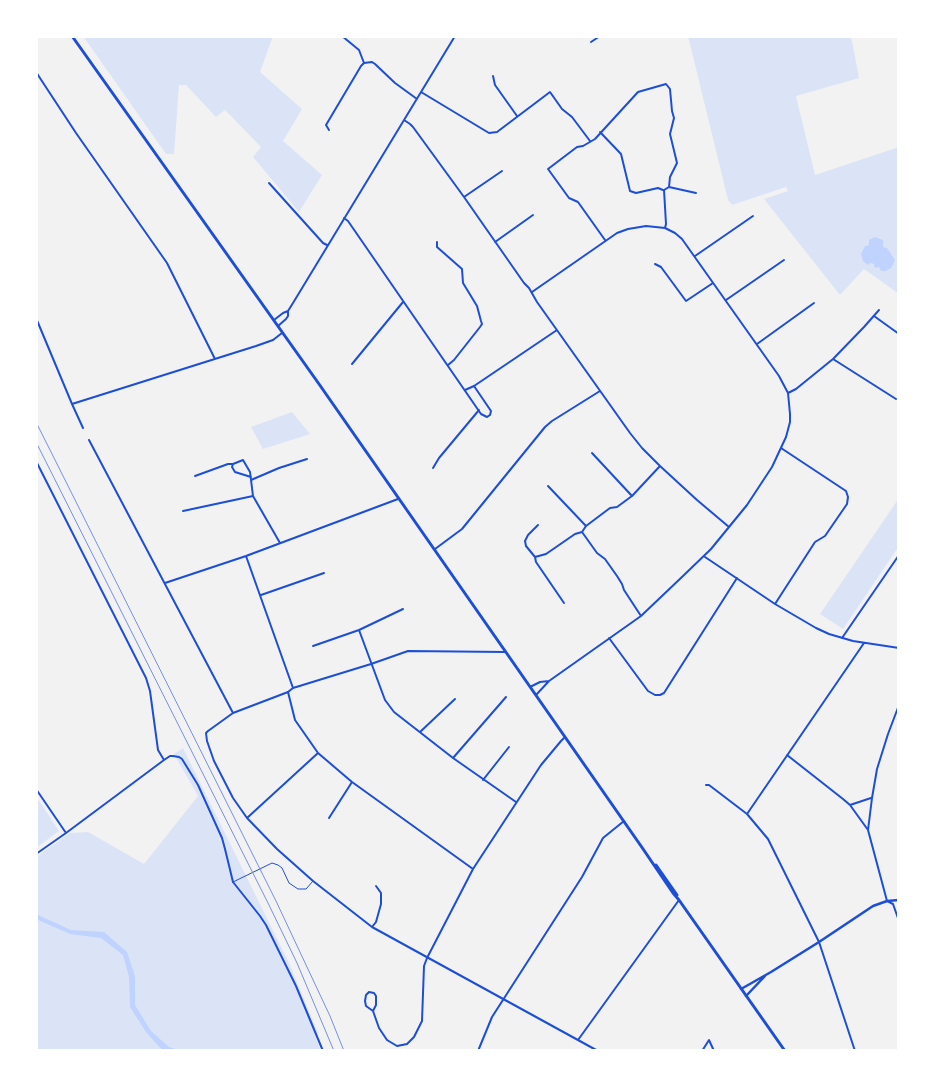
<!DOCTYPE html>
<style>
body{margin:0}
#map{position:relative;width:935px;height:1087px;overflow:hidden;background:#f2f2f2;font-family:Georgia,serif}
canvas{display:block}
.frame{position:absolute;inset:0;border:38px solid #fff;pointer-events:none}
</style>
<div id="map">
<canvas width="935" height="1087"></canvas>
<div class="frame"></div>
</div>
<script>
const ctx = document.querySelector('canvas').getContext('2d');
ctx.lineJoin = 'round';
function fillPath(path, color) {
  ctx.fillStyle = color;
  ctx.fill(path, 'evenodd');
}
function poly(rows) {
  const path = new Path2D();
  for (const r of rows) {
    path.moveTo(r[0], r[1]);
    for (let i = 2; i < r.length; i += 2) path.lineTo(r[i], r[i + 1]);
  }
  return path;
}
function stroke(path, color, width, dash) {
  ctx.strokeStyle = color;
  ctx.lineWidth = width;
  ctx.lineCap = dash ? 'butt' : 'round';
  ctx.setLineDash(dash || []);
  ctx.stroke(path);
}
const green = poly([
 [83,36,273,36,260,72,302,109,283,141,322,175,299,212,253,157,261,147,225,110,216,117,186,85,179,85,174,154,166,154],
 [688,36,851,36,859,78,796,96,815,175,899,147,899,294,864,269,840,295,764,199,788,191,786,187,732,205,728,200],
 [870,245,894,260,874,264,870,263,865,246],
 [292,412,310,434,263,449,251,427],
 [899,498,899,546,843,629,820,614],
 [183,748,289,963,318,1033,315,1036,321,1051,36,1051,36,857,70,833,88,832,144,864,198,796,174,754],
 [36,796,59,831,36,848]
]);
const water = poly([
 [875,237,883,240,883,247,887,248,895,260,891,268,885,271,881,271,879,267,875,268,874,264,870,263,868,265,863,261,861,254,865,246,869,245,869,240],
 [36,914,71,930,104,932,127,952,135,976,135,1005,151,1031,169,1047,181,1051,163,1051,146,1032,130,1007,129,977,123,955,101,938,70,934,36,919]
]);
const service = poly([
 [233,882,272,863,278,865,282,868,289,883,298,889,306,889,313,881]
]);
const minor = poly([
 [342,36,359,50,364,63,372,62,375,64,395,83,417,99],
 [591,42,600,36],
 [36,72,76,133,167,263,215,359],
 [493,76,495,85,517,116],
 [421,92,489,133,497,132,550,92,562,109,572,117,590,141],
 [404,120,410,124,413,127,464,197,524,283,529,288,537,302,630,433,642,448,660,466,697,500,729,527],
 [329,130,326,125,361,66,364,63],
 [600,132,621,154,630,191,636,193,658,188,663,190],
 [269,183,323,243,327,245],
 [669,187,696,193],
 [464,197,502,171],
 [344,218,348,221,481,414,487,417,490,415,491,411,474,386],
 [605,240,578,202,569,198,548,169,577,147,583,146,595,139,638,92,666,84,670,89,672,111,674,118,670,134,677,163,670,177,669,187,664,190,666,224,665,228],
 [437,242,437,247,462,269,463,283,477,306,481,321,482,324,480,327,454,360,448,365],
 [495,242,533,215],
 [695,256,753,216],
 [655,264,661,267,686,301,713,283],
 [532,292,617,233,628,229,646,226,665,228,675,233,682,239,779,376,788,393,790,414,790,422,786,437,772,467,747,505,711,549,683,576,641,616,549,681,536,695],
 [726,300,784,260],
 [874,316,899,334],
 [36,318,72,404,83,428],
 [274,320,283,313,288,311],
 [278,326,286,319,288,316,288,311,293,303,455,36],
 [757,344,814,303],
 [833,359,896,399],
 [352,364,403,302],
 [465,390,474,386,557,330],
 [788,393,796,389,833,359,864,327,879,310],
 [72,404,256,346,273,340,282,333],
 [89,440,233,713],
 [592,453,632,496],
 [36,461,146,678,150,691,158,750,164,760],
 [433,468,439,458,479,410],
 [195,476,228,464,233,464],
 [251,477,235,472,232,467,233,464,243,460,250,472,253,496,280,543],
 [251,480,279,468,307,459],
 [548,486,586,526],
 [183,511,253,496],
 [435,549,462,529,545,427,552,421,600,391],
 [246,556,293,688],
 [535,557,526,546,525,541,528,535,538,525],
 [705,557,775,604,816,628,829,634,853,641,899,648],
 [165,583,246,556,398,499],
 [261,595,324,573],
 [564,603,536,562,535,557,546,554,575,534,582,532],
 [775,604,815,542,825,536,847,504,848,497,846,491,781,448],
 [641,616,624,590,622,584,617,576,605,559,597,553,582,532,586,526,610,508,617,507,632,496,660,466],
 [359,630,385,700,394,712,453,758,516,802],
 [609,638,648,691,655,695,660,695,664,693,737,578],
 [842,638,899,555],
 [313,646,359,630,403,609],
 [505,652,408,651,371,664,293,688,288,692,233,713,208,731,206,733,207,741,214,761,233,798,247,818,277,849,313,881,372,927,598,1051],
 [530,687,540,682,549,681],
 [288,692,295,720,318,753,352,782,473,869],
 [899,705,888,734,877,769,872,798,868,830,887,901,893,904,899,921],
 [420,732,455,699],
 [787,755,843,799,850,805,868,830],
 [453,758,506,697],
 [483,780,509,747],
 [706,785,709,785,747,814,768,839,819,942,855,1051],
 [36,789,66,833],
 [850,805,871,798],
 [747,814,864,643],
 [247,818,318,753],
 [329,818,352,782],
 [36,854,66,833,164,760,170,756,173,756,179,757,182,759,198,785,222,838,225,849,233,882,260,916,266,925,296,986,323,1051],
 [372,927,376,922,381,904,381,893,376,886],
 [373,1011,376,1005,376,996,374,993,369,992,366,995,365,1001,366,1006,373,1011,379,1028,387,1040,397,1046,407,1044,414,1037,422,1021,424,966,427,958,473,869,541,765,561,741,565,737],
 [578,1040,679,900],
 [478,1051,492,1017,582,877,603,838,624,821],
 [702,1051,709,1040,714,1051]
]);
const tertiary = poly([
 [741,989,771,972,819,942,873,906,887,901,899,900],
 [746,996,765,976]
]);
const primary = poly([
 [72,36,319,384,641,846,673,893,679,900,785,1051],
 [656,865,677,895]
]);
const rail = poly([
 [36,422,276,901,330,1016,344,1051],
 [36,442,269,905,297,963,334,1051]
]);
fillPath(green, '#dbe4f7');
fillPath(water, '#bfd3fe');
stroke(service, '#1d4ed8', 1);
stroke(minor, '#1d4ed8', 2);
stroke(tertiary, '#1d4ed8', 2.5);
stroke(primary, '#1d4ed8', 3);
stroke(rail, '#7290e2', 1);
</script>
